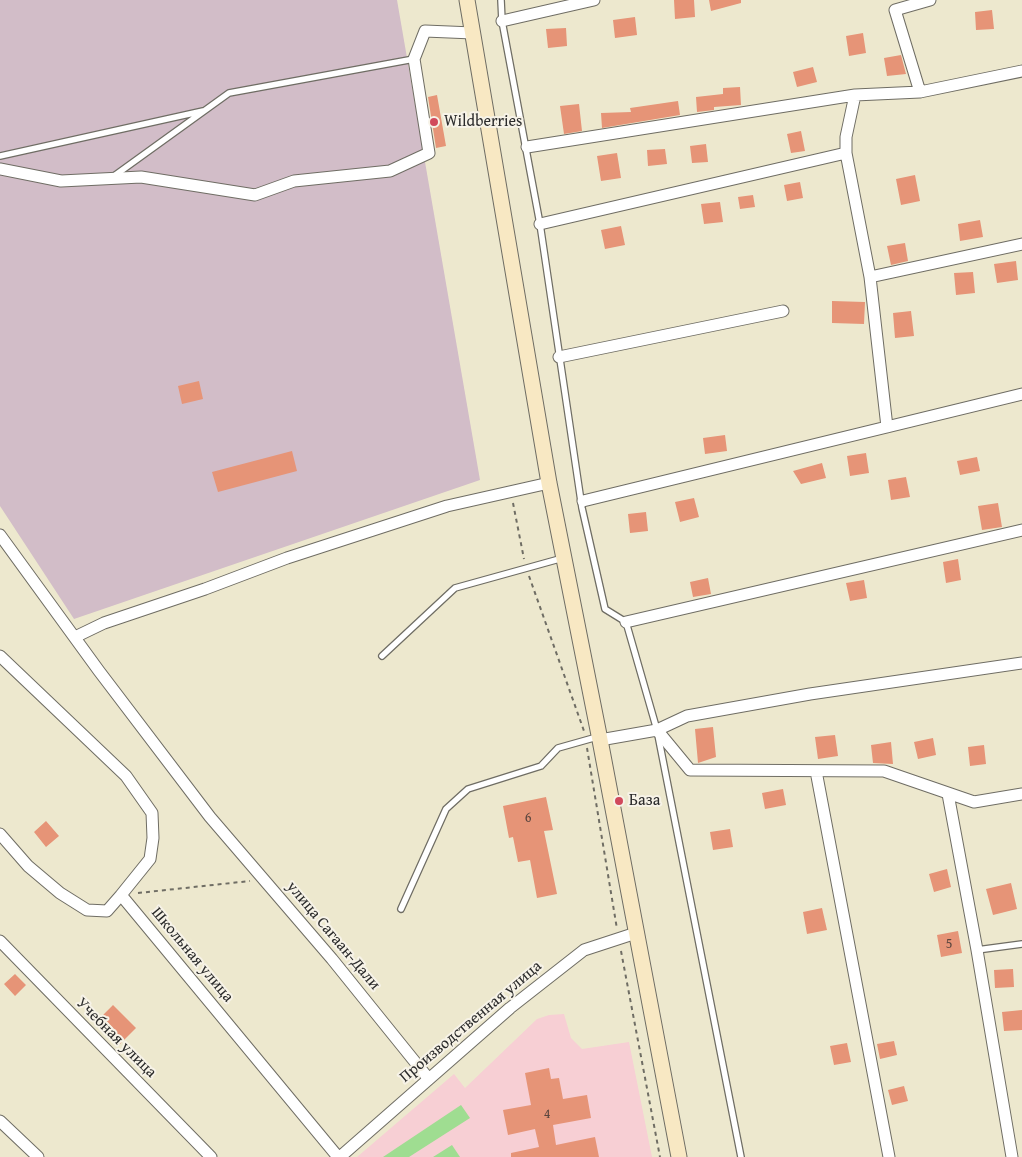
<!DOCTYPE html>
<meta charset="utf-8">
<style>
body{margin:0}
canvas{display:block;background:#ede8ce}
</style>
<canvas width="1022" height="1157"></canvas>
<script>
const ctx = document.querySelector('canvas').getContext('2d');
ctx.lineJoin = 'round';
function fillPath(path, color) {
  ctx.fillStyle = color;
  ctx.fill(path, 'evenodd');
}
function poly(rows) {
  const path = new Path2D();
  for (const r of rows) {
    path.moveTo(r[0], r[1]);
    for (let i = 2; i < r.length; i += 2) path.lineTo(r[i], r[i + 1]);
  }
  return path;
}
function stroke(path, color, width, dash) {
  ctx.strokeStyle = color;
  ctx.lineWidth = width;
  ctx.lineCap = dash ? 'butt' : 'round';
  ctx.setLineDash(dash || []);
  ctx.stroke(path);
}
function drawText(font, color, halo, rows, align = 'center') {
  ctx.font = font + ' "Gentium Book Plus",serif';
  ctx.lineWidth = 4;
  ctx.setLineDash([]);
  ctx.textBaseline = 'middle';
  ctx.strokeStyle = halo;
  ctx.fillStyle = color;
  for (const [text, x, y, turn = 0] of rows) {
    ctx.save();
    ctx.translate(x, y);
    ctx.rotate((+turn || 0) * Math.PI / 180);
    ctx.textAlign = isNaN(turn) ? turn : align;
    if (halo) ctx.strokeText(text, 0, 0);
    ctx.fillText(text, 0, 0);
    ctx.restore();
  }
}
const built = poly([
 [564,1014,571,1038,582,1049,629,1042,652,1157,357,1157,454,1074,465,1088,537,1019,549,1015]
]);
const industrial = poly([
 [0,0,397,0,480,480,74,619,0,506]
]);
const green = poly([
 [461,1105,470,1118,409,1157,383,1157],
 [452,1145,460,1157,433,1157]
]);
const building = poly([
 [674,0,694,0,695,17,675,19],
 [709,0,741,0,741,3,711,11],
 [992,10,994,29,976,30,975,12],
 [635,17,637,35,615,38,613,20],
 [566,28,567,46,548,48,546,29],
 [863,33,866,53,849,56,846,36],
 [901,55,906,74,887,76,884,58],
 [813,67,817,82,797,87,793,72],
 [740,87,741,105,714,107,714,110,697,112,696,97,723,94,723,88],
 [437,95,446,146,436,148,428,97],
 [678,101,680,115,602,128,601,113,631,112,630,108],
 [579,104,582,131,564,134,560,106],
 [801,131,805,151,791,153,787,134],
 [706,144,708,162,692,163,690,146],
 [665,149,667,164,648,166,647,150],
 [617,153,621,178,601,181,597,156],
 [915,175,920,201,901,205,896,179],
 [800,182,803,198,787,201,784,185],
 [753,195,755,207,740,209,738,197],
 [720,202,723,222,704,224,701,204],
 [980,220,983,237,960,241,958,224],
 [621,226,625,245,605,249,601,230],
 [905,243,908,261,891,265,887,246],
 [1016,261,1018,280,997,283,994,264],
 [973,272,975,293,956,295,954,273],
 [832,301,865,302,864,324,832,323],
 [911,311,914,336,895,338,893,313],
 [199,381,203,399,182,404,178,386],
 [725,435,727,451,705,454,703,438],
 [292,451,297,471,218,492,212,472],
 [866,453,869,473,850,476,847,456],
 [977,457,980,471,960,475,957,461],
 [822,463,826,478,801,484,793,471],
 [906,477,910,497,891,500,888,480],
 [694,498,699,517,680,522,675,502],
 [998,503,1002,527,982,530,978,506],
 [646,512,648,531,630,533,628,514],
 [958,559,961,580,946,583,943,562],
 [708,578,711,594,693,597,690,582],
 [864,580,867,598,850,601,846,583],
 [713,727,716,757,698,763,695,729],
 [835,735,838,756,818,759,815,737],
 [933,738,936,755,918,759,914,742],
 [891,742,893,764,873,763,871,745],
 [984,745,986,764,970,766,968,747],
 [783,789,786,805,765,809,762,793],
 [546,797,553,830,544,831,557,894,537,898,530,860,518,862,513,837,509,838,503,806],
 [46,821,59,836,46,847,34,832],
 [730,829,733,847,713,850,710,832],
 [947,869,951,887,934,892,929,874],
 [1011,883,1017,909,993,915,986,889],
 [822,908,827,930,807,934,803,912],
 [958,931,962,953,941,957,937,935],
 [1013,969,1014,987,995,988,994,970],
 [15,974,26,985,15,996,4,984],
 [113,1005,136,1028,120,1044,110,1035,115,1030,102,1016],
 [1022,1010,1022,1030,1004,1031,1002,1012],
 [894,1041,897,1055,880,1059,877,1044],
 [847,1043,851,1062,834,1065,830,1046],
 [549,1068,551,1079,559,1078,563,1099,587,1095,591,1118,553,1125,556,1145,595,1137,599,1157,511,1157,511,1153,539,1147,535,1129,508,1135,503,1110,531,1105,525,1073],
 [904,1086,908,1101,892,1105,888,1090]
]);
const path = poly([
 [513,503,524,559],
 [529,576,584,731],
 [587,748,617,929],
 [138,893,250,881],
 [621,951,660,1157]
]);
const service = poly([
 [501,0,502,21,540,224,582,508,605,609,626,622,657,730,741,1157],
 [0,156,203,111],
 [114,176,229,93,414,59],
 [382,656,455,588,563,558],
 [401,909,446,809,468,789,541,766,558,748,597,737],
 [977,950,1022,944]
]);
const minor = poly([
 [502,21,594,0],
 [920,92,895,10,930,0],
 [527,147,855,95],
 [0,169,61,181,141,177,255,195,294,181,390,171,429,153,414,59,425,31,473,33],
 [540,224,846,153],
 [870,277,1022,244],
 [559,357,783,311],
 [887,427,870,277,846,153,846,137,855,95,920,92,1022,71],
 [583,501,1022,394],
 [0,535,99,671,210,817,332,959,428,1078],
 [626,622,1022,530],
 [75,637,104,623,205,589,287,558,447,506,549,483],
 [0,656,126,776,152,813,153,838,150,859,121,895],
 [657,730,690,770,884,771,974,802,1022,794],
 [600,740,657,730,687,716,810,694,1022,663],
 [816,771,889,1157],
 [948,794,977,950,1012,1157],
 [0,834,28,866,60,893,87,910,107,911,121,895,338,1157],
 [0,941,211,1157],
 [0,1121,38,1157],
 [340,1157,510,1008,584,950,636,933]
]);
const secondary = poly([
 [467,0,549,483,600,740,679,1157]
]);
const markers = [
 [434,122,5,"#d1495b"],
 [619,801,5,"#d1495b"]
];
const numberNames = [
 ["6",528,818],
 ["5",949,944],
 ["4",547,1114]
];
const poiNames = [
 ["Wildberries",444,122],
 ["База",629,801]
];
const streetNames = [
 ["улица Сагаан-Дали",333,936,50],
 ["Школьная улица",192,955,50],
 ["Производственная улица",471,1022,-40],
 ["Учебная улица",116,1038,45]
];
fillPath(built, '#f7cfd4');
fillPath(industrial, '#d2bdc8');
fillPath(green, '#9fdd91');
fillPath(building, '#e69477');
stroke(service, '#6f6d64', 8);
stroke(minor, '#6f6d64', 13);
stroke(secondary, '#6f6d64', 17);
stroke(path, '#6f6d64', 2, [4, 4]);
stroke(service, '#fff', 5.5);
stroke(minor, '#fff', 11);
stroke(secondary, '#f8e8c3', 15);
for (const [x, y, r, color] of markers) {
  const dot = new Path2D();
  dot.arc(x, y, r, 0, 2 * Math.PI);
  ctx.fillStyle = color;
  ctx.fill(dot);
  stroke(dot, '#f7f3e8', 2);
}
drawText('14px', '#5a453e', null, numberNames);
drawText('16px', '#2b2b2b', '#f7f3e8', poiNames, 'left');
drawText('16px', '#2b2b2b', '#f7f3e8', streetNames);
</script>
